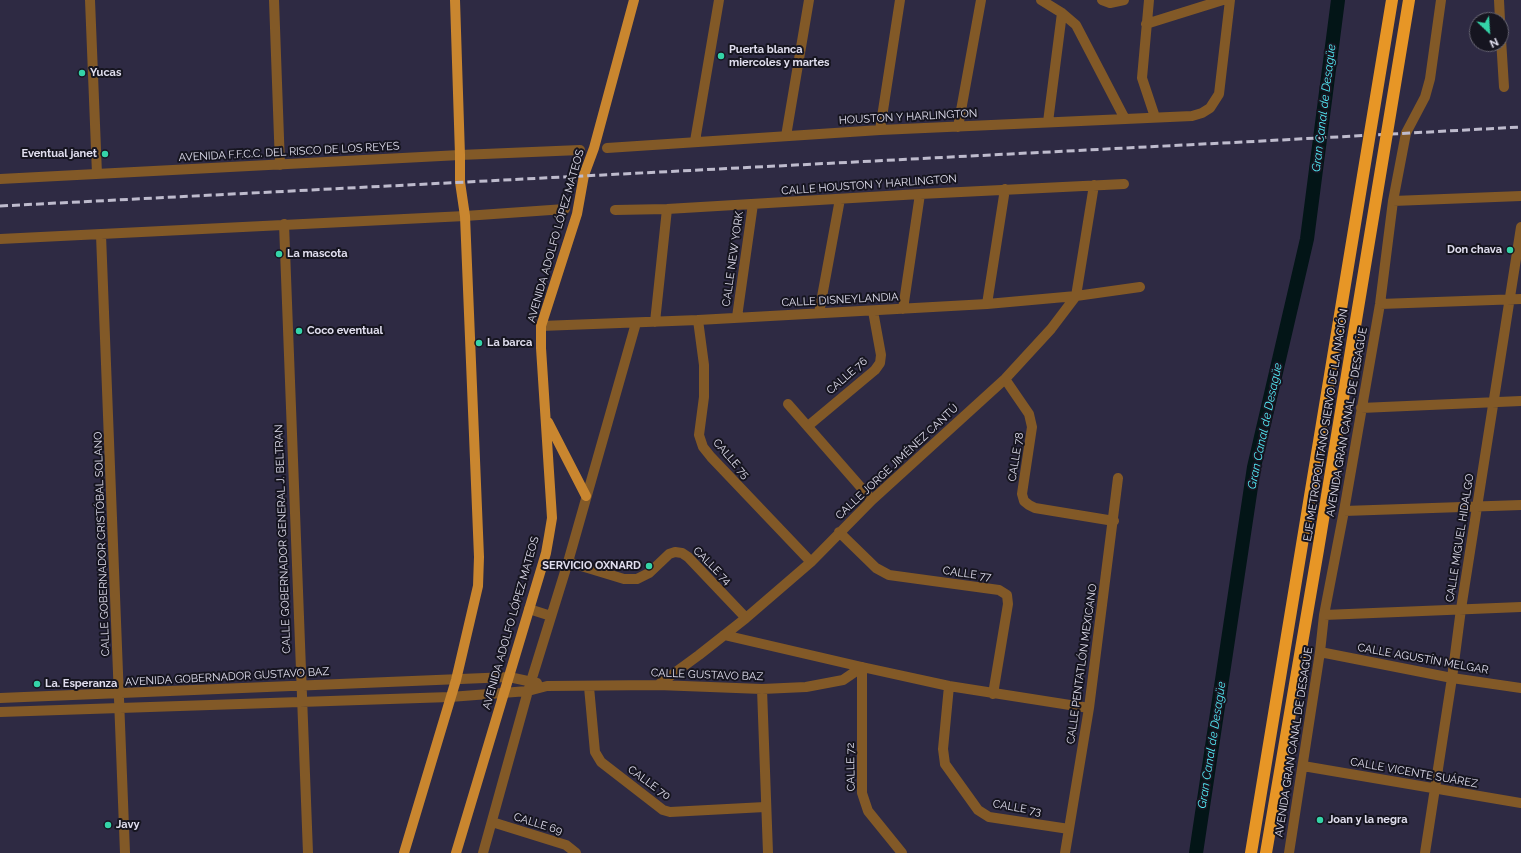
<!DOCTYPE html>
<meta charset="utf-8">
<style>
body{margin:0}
#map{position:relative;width:1521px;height:853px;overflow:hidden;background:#2e2a43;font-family:Raleway,sans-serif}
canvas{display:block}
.north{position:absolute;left:1469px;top:12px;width:40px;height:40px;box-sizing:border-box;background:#161520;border:1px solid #676572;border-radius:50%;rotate:155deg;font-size:11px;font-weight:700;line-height:16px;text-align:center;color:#e0deee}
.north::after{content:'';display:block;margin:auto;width:14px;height:18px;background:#34d4a8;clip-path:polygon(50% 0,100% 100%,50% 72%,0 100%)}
</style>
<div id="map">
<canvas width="1521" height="853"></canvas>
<div class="north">N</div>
</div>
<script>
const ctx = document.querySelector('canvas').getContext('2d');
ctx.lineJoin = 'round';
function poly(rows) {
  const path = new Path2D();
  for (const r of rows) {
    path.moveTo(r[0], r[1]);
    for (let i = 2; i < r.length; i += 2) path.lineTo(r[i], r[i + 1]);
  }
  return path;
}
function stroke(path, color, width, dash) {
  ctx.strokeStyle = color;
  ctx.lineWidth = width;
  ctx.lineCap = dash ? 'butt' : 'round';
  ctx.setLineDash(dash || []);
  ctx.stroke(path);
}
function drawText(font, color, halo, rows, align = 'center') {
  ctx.font = font + ' Raleway,sans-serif';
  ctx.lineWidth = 4;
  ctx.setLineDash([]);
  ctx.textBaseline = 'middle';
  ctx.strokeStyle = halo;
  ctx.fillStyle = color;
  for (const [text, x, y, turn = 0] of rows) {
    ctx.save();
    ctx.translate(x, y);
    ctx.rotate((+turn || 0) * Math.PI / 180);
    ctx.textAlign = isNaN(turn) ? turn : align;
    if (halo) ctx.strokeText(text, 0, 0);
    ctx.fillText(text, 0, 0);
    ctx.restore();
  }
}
const canal = poly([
 [1196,853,1254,467,1307,239,1338,0]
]);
const minor = poly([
 [90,0,97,174],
 [274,0,280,165],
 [1041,0,1062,13,1076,25,1125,119],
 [1102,0,1110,3,1124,0],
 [1149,0,1142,78,1155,117],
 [1499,0,1500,20],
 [1146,24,1223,0],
 [1501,39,1504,87],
 [1048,122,1062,13],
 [958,127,981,0],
 [880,130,900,0],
 [786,136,809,0],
 [695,141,719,0],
 [607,148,880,130,1192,116,1202,113,1210,108,1219,94,1230,0],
 [0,179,460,155,580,150],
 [1393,201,1521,196],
 [615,210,667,209,920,194,1124,184],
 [284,224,308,853],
 [101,235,125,853],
 [0,239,465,216,565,209],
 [987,304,1005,189],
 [1380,304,1521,299],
 [903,309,920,194],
 [819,313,840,199],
 [737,317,753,204],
 [698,320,704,365,704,397,699,435,703,447,711,457,811,562],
 [655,322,667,209],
 [541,326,698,320,987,304,1076,296,1140,287],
 [1005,379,1029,414,1032,427,1023,487,1022,494,1024,501,1029,505,1035,508,1114,521],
 [788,404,872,500],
 [1361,408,1521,401],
 [808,426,875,370,880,363,881,355,873,311],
 [1344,511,1521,505],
 [839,532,876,568,889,575,999,590,1007,595,1008,604,993,694],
 [568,562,624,579,637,579,649,573,669,554,675,552,682,553,688,557,746,618],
 [529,609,551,616],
 [1324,615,1521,607],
 [724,635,862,667,949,686,1089,708],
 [1320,652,1452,678,1521,688],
 [862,667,862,793,868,811,902,853],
 [658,685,699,655,746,618,811,562,872,500,1005,379,1051,329,1076,296,1094,185],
 [949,686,943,749,945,764,978,810,989,817,1069,829],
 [589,687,595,752,601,762,663,810,670,812,765,807],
 [762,689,768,853],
 [0,698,509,677,537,683],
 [0,712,450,697,528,691,547,686,658,685,762,689,806,687,843,680,862,667],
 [1303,766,1521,803],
 [492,822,566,845,576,853],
 [483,853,528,691,568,562,636,323],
 [1065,853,1089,708,1118,478],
 [1289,853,1320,652,1324,615,1344,511,1380,304,1393,201,1406,133,1425,97,1430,79,1441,0],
 [1425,853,1452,678,1461,609,1521,227]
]);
const major = poly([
 [548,422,586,496],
 [404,853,456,680,478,586,479,557,465,216,460,182,460,155,455,0],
 [456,853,546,553,549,536,552,518,541,348,541,326,577,214,584,175,594,148,634,0]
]);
const rail = poly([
 [0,206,1262,141,1521,127]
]);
const highwayBridge = poly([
 [1251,853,1392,0],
 [1266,853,1318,550,1409,0]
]);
const markers = [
 [721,56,4,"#34d4a8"],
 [82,73,4,"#34d4a8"],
 [105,154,4,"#34d4a8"],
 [1510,250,4,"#34d4a8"],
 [279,254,4,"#34d4a8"],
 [299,331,4,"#34d4a8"],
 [479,343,4,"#34d4a8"],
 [649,566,4,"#34d4a8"],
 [37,684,4,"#34d4a8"],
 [1320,820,4,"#34d4a8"],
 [108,825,4,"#34d4a8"]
];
const poiNames = [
 ["Puerta blanca",729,50],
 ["miercoles y martes",729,63],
 ["Yucas",90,73],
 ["Eventual janet",97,154,"right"],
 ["Don chava",1502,250,"right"],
 ["La mascota",287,254],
 ["Coco eventual",307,331],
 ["La barca",487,343],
 ["SERVICIO OXNARD",641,566,"right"],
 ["La. Esperanza",45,684],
 ["Joan y la negra",1328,820],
 ["Javy",116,825]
];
const streetNames = [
 ["HOUSTON Y HARLINGTON",908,117,-3],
 ["AVENIDA F.F.C.C. DEL RISCO DE LOS REYES",289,152,-3],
 ["CALLE HOUSTON Y HARLINGTON",869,185,-4],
 ["AVENIDA ADOLFO LÓPEZ MATEOS",556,236,-74],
 ["CALLE NEW YORK",733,259,-82],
 ["CALLE DISNEYLANDIA",840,300,-3],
 ["CALLE 76",847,376,-41],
 ["AVENIDA GRAN CANAL DE DESAGÜE",1347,422,-80],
 ["EJE METROPOLITANO SIERVO DE LA NACIÓN",1326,425,-81],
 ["CALLE 78",1016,457,-81],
 ["CALLE 75",731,459,49],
 ["CALLE JORGE JIMÉNEZ CANTÚ",897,462,-43],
 ["CALLE MIGUEL HIDALGO",1460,538,-81],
 ["CALLE GOBERNADOR GENERAL J. BELTRAN",283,539,-92],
 ["CALLE GOBERNADOR CRISTÓBAL SOLANO",102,544,-92],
 ["CALLE 74",712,566,45],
 ["CALLE 77",967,574,8],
 ["AVENIDA ADOLFO LÓPEZ MATEOS",511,623,-74],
 ["CALLE AGUSTÍN MELGAR",1423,659,10],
 ["CALLE PENTATLÓN MEXICANO",1082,664,-82],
 ["CALLE GUSTAVO BAZ",707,675,2],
 ["AVENIDA GOBERNADOR GUSTAVO BAZ",227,677,-3],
 ["AVENIDA GRAN CANAL DE DESAGÜE",1294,742,-81],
 ["CALLE 72",851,767,-91],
 ["CALLE VICENTE SUÁREZ",1414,773,10],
 ["CALLE 70",649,783,36],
 ["CALLE 73",1017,808,10],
 ["CALLE 69",538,824,17]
];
const waterNames = [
 ["Gran Canal de Desagüe",1324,108,-83],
 ["Gran Canal de Desagüe",1265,426,-78],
 ["Gran Canal de Desagüe",1212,745,-81]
];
stroke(canal, '#031517', 14);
stroke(minor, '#825927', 10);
stroke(major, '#c9862f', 10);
stroke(rail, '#bebbcd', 3, [8, 4]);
stroke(highwayBridge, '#e79626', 12);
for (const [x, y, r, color] of markers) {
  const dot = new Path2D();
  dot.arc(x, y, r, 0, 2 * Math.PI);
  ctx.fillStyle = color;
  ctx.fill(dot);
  stroke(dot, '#161520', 1.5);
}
drawText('bold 11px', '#e0deee', '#161520', poiNames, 'left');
drawText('11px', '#e0deee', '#161520', streetNames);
drawText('italic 12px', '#54ecf9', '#161520', waterNames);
</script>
